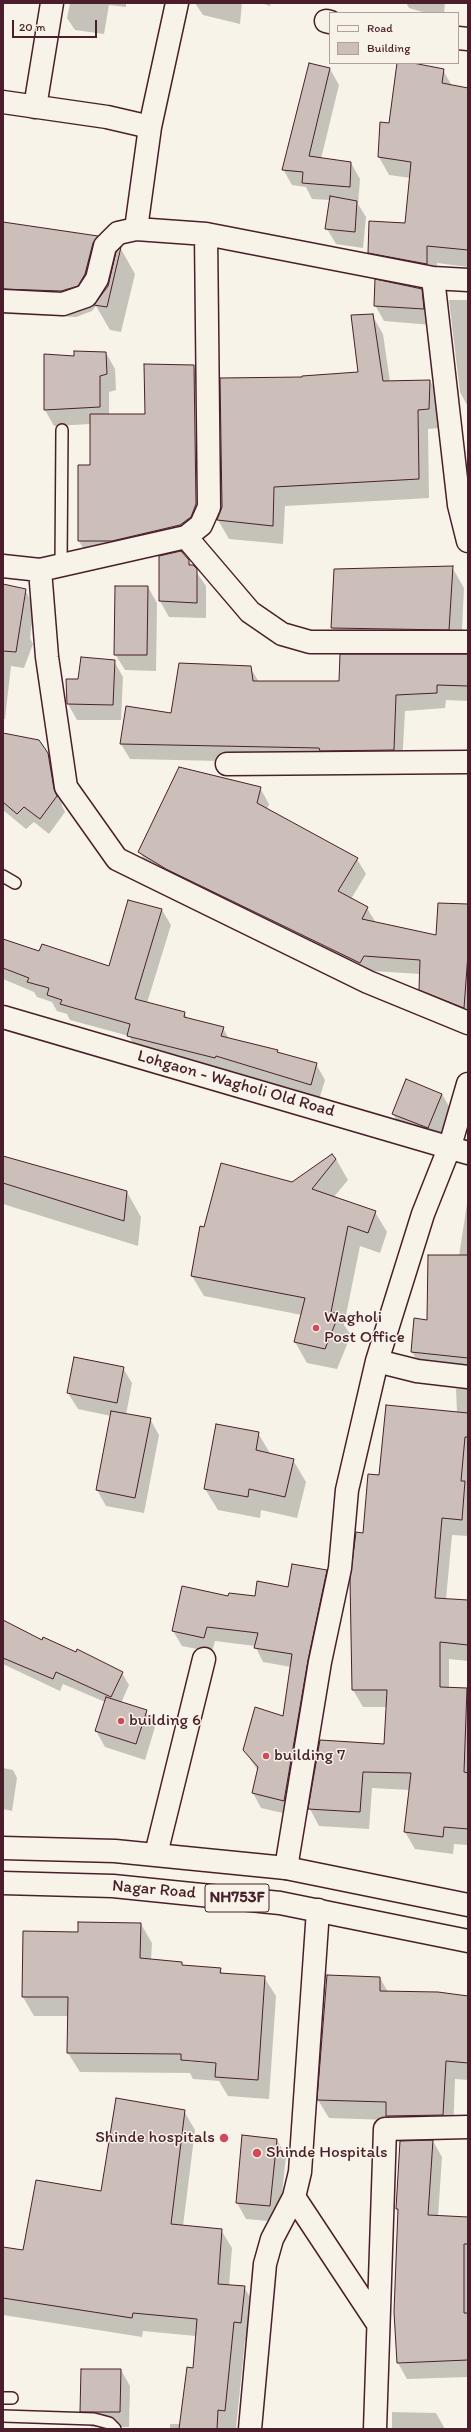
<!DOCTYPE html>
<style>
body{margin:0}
#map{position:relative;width:471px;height:2432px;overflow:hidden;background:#f7f3e8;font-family:Itim,sans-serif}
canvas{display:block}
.frame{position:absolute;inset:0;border:4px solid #4a1f2b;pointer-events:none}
.legend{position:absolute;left:329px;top:12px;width:130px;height:52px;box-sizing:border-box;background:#f7f3e8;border:1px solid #b29e9c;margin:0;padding:5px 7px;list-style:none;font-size:12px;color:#4a1f2b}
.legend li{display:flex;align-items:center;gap:8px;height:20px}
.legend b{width:20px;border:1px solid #b29e9c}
.scale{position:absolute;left:12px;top:20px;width:85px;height:18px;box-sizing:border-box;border:2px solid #4a1f2b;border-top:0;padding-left:5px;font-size:12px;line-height:14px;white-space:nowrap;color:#4a1f2b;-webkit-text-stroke:3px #f7f3e8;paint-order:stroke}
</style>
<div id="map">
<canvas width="471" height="2432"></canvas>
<div class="frame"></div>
<ul class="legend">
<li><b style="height:5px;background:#f7f3e8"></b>Road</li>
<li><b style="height:11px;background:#ccbfb9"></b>Building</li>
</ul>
<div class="scale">20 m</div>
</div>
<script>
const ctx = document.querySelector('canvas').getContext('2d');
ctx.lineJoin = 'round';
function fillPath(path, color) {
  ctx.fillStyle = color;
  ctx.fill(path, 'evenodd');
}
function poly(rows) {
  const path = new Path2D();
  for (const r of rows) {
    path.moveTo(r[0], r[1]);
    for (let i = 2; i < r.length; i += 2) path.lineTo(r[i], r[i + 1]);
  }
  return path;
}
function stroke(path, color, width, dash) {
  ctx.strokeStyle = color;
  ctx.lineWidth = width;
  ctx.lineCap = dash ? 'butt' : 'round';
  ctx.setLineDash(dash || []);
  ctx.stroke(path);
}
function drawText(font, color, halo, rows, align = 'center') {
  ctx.font = font + ' Itim,sans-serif';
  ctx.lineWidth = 3;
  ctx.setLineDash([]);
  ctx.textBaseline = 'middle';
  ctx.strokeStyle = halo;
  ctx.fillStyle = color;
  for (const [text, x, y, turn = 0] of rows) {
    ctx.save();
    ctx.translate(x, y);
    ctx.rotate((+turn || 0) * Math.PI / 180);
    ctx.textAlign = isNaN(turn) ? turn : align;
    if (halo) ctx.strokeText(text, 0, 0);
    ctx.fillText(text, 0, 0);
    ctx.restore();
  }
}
const shadow = poly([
 [70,3,126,3,126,7,109,5,104,34,75,30,67,18],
 [195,3,242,3,240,24,203,15],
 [261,3,271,3,270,6],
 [406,3,445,3,444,13,426,13,409,8],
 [398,63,443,70,452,86,468,89,468,267,437,263,437,282,380,271,369,252,406,224,411,178,389,175,379,157,381,123,390,124],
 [330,69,339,85,321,159,351,163,360,179,358,204,366,217,363,248,336,244,327,229,330,200,312,199,306,187,292,185,283,169],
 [3,223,97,237,111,262,107,269,100,298,109,286,117,253,121,249,135,274,121,332,110,330,96,306,92,311,76,317,3,314],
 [421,289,430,305,432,325,384,321,375,305],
 [449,300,468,300,468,407,460,392],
 [372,315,383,334,390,382,430,381,441,400,439,428,428,429,429,498,285,506,283,544,229,539,218,520,222,507,303,378,359,373],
 [106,353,115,369,116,390,109,392,109,415,146,415,193,366,204,385,207,524,90,560,79,541,91,466,91,424,54,426,45,410,45,356,75,357],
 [194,384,196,384,198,509,196,509],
 [188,560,206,586,206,618,169,617,160,601],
 [452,567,464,588,461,651,345,649,332,628],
 [3,585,25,590,34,606,30,638,33,644,24,668,11,666,5,719,3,719],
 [148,587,157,603,156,671,125,670,115,654],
 [468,655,468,701,446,700,445,708,405,711,402,765,130,759,121,744,250,667,259,682,340,682],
 [114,661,123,677,121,720,77,720,68,704,67,680,79,680],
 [3,734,48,753,57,770,62,806,65,812,49,834,34,822,26,829,3,810],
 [260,788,269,804,267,810,357,859,366,874,351,899,367,908,376,923,437,936,468,905,468,1021,429,1005,420,989,421,974,372,971,369,978,148,867,140,852],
 [162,910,171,925,147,1003,184,1013,188,1019,223,1028,229,1039,277,1050,279,1054,316,1064,325,1080,319,1100,137,1051,129,1036,70,1020,67,1014,57,1011,52,1002,37,997,34,992,3,979,3,940,40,952,110,967],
 [442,1094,451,1110,437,1144,402,1130,393,1114],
 [3,1157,127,1192,141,1217,138,1246,3,1204],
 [336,1159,348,1180,333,1198,375,1212,387,1232,380,1253,360,1246,344,1325,351,1335,337,1369,307,1363,295,1342,302,1315,204,1296,192,1276,204,1228],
 [468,1197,468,1380,422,1369,412,1352,459,1256],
 [123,1368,132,1383,126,1415,150,1419,159,1435,144,1513,106,1506,97,1490,111,1416,78,1409,68,1393],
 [456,1389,468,1389,468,1536,452,1535,446,1599,468,1601,468,1661,449,1659,449,1688,468,1689,468,1845,454,1844,453,1854,415,1849,405,1832,410,1790,372,1788,369,1829,319,1826,310,1809,385,1745,387,1707,363,1707,353,1690,352,1579,380,1476,457,1412],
 [258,1433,271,1455,293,1460,306,1482,297,1518,261,1510,260,1518,218,1510,205,1489],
 [326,1571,335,1586,292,1815,261,1808,253,1793,258,1771,244,1750,284,1717,291,1667,263,1662,255,1646,215,1641,212,1652,182,1646,173,1631,229,1598,256,1597,289,1588],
 [3,1621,42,1642,76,1653,78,1650,122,1673,129,1685,121,1703,146,1711,155,1727,145,1760,105,1747,96,1731,105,1702,63,1684,60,1691,3,1664],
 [3,1768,13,1770,17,1778,12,1811,3,1809],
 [141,1924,152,1943,151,1960,182,1963,183,1966,220,1969,223,1974,264,1977,276,1996,269,2099,228,2096,219,2081,193,2079,190,2073,80,2072,68,2053,69,2016,34,2016,23,1997,79,1933],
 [184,2059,221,2062,221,2064,184,2061],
 [328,1976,380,1978,388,1992,468,1997,468,2080,455,2079,453,2133,389,2120,329,2118,318,2100],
 [184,2111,195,2130,183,2226,221,2230,232,2248,229,2286,244,2287,255,2306,252,2341,245,2340,236,2429,170,2429,170,2424,180,2424,194,2369,196,2336,143,2331,142,2337,3,2315,3,2248,24,2251,102,2192],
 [277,2140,286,2156,279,2222,246,2219,237,2203],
 [433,2141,442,2157,438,2217,468,2218,468,2377,407,2379,398,2363,395,2312,399,2212,397,2208],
 [121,2370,130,2386,129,2427,91,2427,81,2411],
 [392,2412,436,2413,445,2429,392,2429]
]);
const building = poly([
 [309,63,330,68,309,156,351,162,350,187,302,183,303,172,282,170,309,63],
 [397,63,413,63,444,69,442,83,468,88,468,250,427,246,427,264,368,253,369,221,405,223,411,162,378,157,380,122,389,123,397,63],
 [330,196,357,201,355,232,325,229,330,196],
 [3,222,98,236,93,243,85,274,78,286,61,291,3,289,3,222],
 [121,247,107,307,94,305,108,286,116,252,121,247],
 [375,279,422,289,424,309,374,306,375,279],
 [373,314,383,381,430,380,429,409,418,410,419,479,274,487,273,526,217,520,222,507,220,378,302,377,302,376,358,372,351,315,373,314],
 [74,351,106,352,107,374,100,376,100,407,44,410,44,354,74,356,74,351],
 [144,364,194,365,196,504,191,517,180,525,112,541,78,541,78,465,90,465,90,414,145,414,144,364],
 [181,551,189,560,189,565,193,565,197,569,197,603,159,601,159,556,181,551],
 [453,566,449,630,331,628,334,569,453,566],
 [3,584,26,589,16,652,3,651,3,584],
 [115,586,148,586,147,655,114,655,115,586],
 [340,654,468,654,468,686,437,685,437,693,396,695,394,750,320,751,319,748,120,744,126,706,171,713,179,663,251,666,253,681,339,681,340,654],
 [81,657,115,660,113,705,67,704,66,679,78,679,81,657],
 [3,733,39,740,48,753,54,789,57,796,40,819,24,807,17,814,3,802,3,733],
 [179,767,261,787,257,803,358,858,338,891,368,907,362,919,436,935,438,903,468,904,468,954,464,1008,419,990,420,960,364,956,360,963,166,869,138,852,179,767],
 [128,900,162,909,135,999,185,1012,184,1017,224,1027,221,1036,278,1050,277,1052,317,1063,311,1085,216,1056,215,1058,127,1036,130,1024,60,1004,62,1000,47,995,49,988,27,982,29,978,3,968,3,939,39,951,42,944,109,966,128,900],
 [406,1079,442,1094,428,1128,392,1114,406,1079],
 [332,1154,336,1159,312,1189,376,1211,368,1233,348,1226,331,1312,339,1314,325,1349,294,1342,305,1298,191,1276,200,1226,204,1227,221,1163,292,1182,332,1154],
 [3,1156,127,1191,124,1221,3,1183,3,1156],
 [428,1255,468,1255,468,1358,411,1352,414,1318,427,1320,428,1255],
 [74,1357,124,1367,117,1403,67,1393,74,1357],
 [386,1405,468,1413,468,1437,465,1437,461,1481,465,1481,462,1520,442,1518,435,1598,468,1600,468,1645,440,1642,440,1687,467,1688,464,1772,468,1773,468,1829,444,1827,443,1837,404,1832,411,1773,363,1772,360,1812,308,1809,320,1740,384,1744,387,1690,352,1690,350,1579,356,1532,363,1533,368,1474,379,1475,386,1405],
 [111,1411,151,1418,135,1498,96,1490,111,1411],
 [216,1424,259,1432,256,1450,294,1459,285,1497,249,1489,248,1497,204,1489,216,1424],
 [292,1564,327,1570,308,1660,284,1801,252,1793,258,1767,243,1750,255,1707,283,1716,292,1654,254,1648,258,1633,207,1627,204,1638,172,1631,182,1586,228,1596,229,1593,255,1596,257,1581,288,1587,292,1564],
 [3,1620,42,1640,43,1637,76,1652,77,1649,123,1672,111,1697,56,1672,53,1679,3,1658,3,1620],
 [106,1697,147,1710,136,1744,95,1731,106,1697],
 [78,1922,141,1923,140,1958,182,1962,182,1965,221,1968,220,1973,265,1976,258,2080,215,2077,216,2063,181,2060,181,2054,67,2053,68,1997,22,1997,23,1931,78,1932,78,1922],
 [327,1975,380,1977,380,1991,438,1992,468,1996,468,2063,446,2061,443,2115,386,2116,386,2102,317,2100,327,1975],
 [116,2098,185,2110,171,2224,222,2229,218,2284,245,2286,241,2323,234,2322,225,2411,218,2410,217,2429,179,2429,187,2367,193,2368,197,2319,133,2313,132,2318,3,2298,3,2247,23,2250,36,2180,101,2191,116,2098],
 [242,2135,277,2139,270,2206,236,2203,242,2135],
 [433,2140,428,2215,468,2217,468,2244,464,2244,464,2313,468,2313,468,2360,397,2363,394,2312,398,2209,396,2209,400,2141,433,2140],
 [81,2369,121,2369,120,2412,80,2412,81,2369]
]);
const service = poly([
 [61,566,62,430],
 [3,876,15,883],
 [3,2398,12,2398],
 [3,2416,94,2419,109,2423,115,2429]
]);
const minor = poly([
 [326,21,330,22],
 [458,38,468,39],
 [3,102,107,117,150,127,177,3],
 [35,107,52,3],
 [136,229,150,127],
 [433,278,459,505,468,541],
 [3,301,63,304,86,296,97,279,105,246,118,233,136,229,206,234],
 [186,537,250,612,282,634,310,642,468,642],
 [3,566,40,570,47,657,66,787,117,859,368,982,468,1023],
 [40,570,186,537,201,525,209,507,206,234,433,278,468,280],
 [227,764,468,762],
 [377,1361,417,1371,468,1377],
 [156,1854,204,1659],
 [286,1868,320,1662,340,1568,347,1490,377,1361,423,1214,450,1146,468,1084],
 [294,2197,378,2324],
 [250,2429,265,2264,272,2239,294,2197,300,2172,318,1910],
 [375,2429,385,2129,468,2127]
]);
const primary = poly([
 [3,1017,468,1153]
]);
const trunk = poly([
 [3,1848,115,1851,286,1868,468,1905],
 [3,1883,113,1886,280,1903,468,1941]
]);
const markers = [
 [316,1328,4,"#d1495b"],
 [121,1721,4,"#d1495b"],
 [266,1756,4,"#d1495b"],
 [224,2138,5,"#d1495b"],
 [257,2153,5,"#d1495b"]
];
const shields = [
 [237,1898,64]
];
const shieldNames = [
 ["NH753F",237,1898]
];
const streetNames = [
 ["Lohgaon - Wagholi Old Road",236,1084,16],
 ["Nagar Road",154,1890,5]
];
const poiNames = [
 ["Wagholi",324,1318],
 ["Post Office",324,1338],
 ["building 6",129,1721],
 ["building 7",274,1756],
 ["Shinde hospitals",215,2138,"right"],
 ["Shinde Hospitals",266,2153]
];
fillPath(shadow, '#0003');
fillPath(building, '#ccbfb9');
stroke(building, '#4a1f2b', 1);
stroke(service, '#4a1f2b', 14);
stroke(minor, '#4a1f2b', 25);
stroke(primary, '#4a1f2b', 25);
stroke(trunk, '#4a1f2b', 25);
stroke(service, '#f7f3e8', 11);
stroke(minor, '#f7f3e8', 22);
stroke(primary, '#f7f3e8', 22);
stroke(trunk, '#f7f3e8', 22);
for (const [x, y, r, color] of markers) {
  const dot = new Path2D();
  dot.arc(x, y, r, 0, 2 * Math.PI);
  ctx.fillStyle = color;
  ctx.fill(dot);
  stroke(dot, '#f7f3e8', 1.5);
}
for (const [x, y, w] of shields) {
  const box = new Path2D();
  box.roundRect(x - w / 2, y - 14, w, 28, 3);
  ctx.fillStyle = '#f7f3e8';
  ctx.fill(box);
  stroke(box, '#4a1f2b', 1);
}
drawText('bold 16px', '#4a1f2b', null, shieldNames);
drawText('17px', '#4a1f2b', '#f7f3e8', streetNames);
drawText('17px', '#4a1f2b', '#f7f3e8', poiNames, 'left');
</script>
